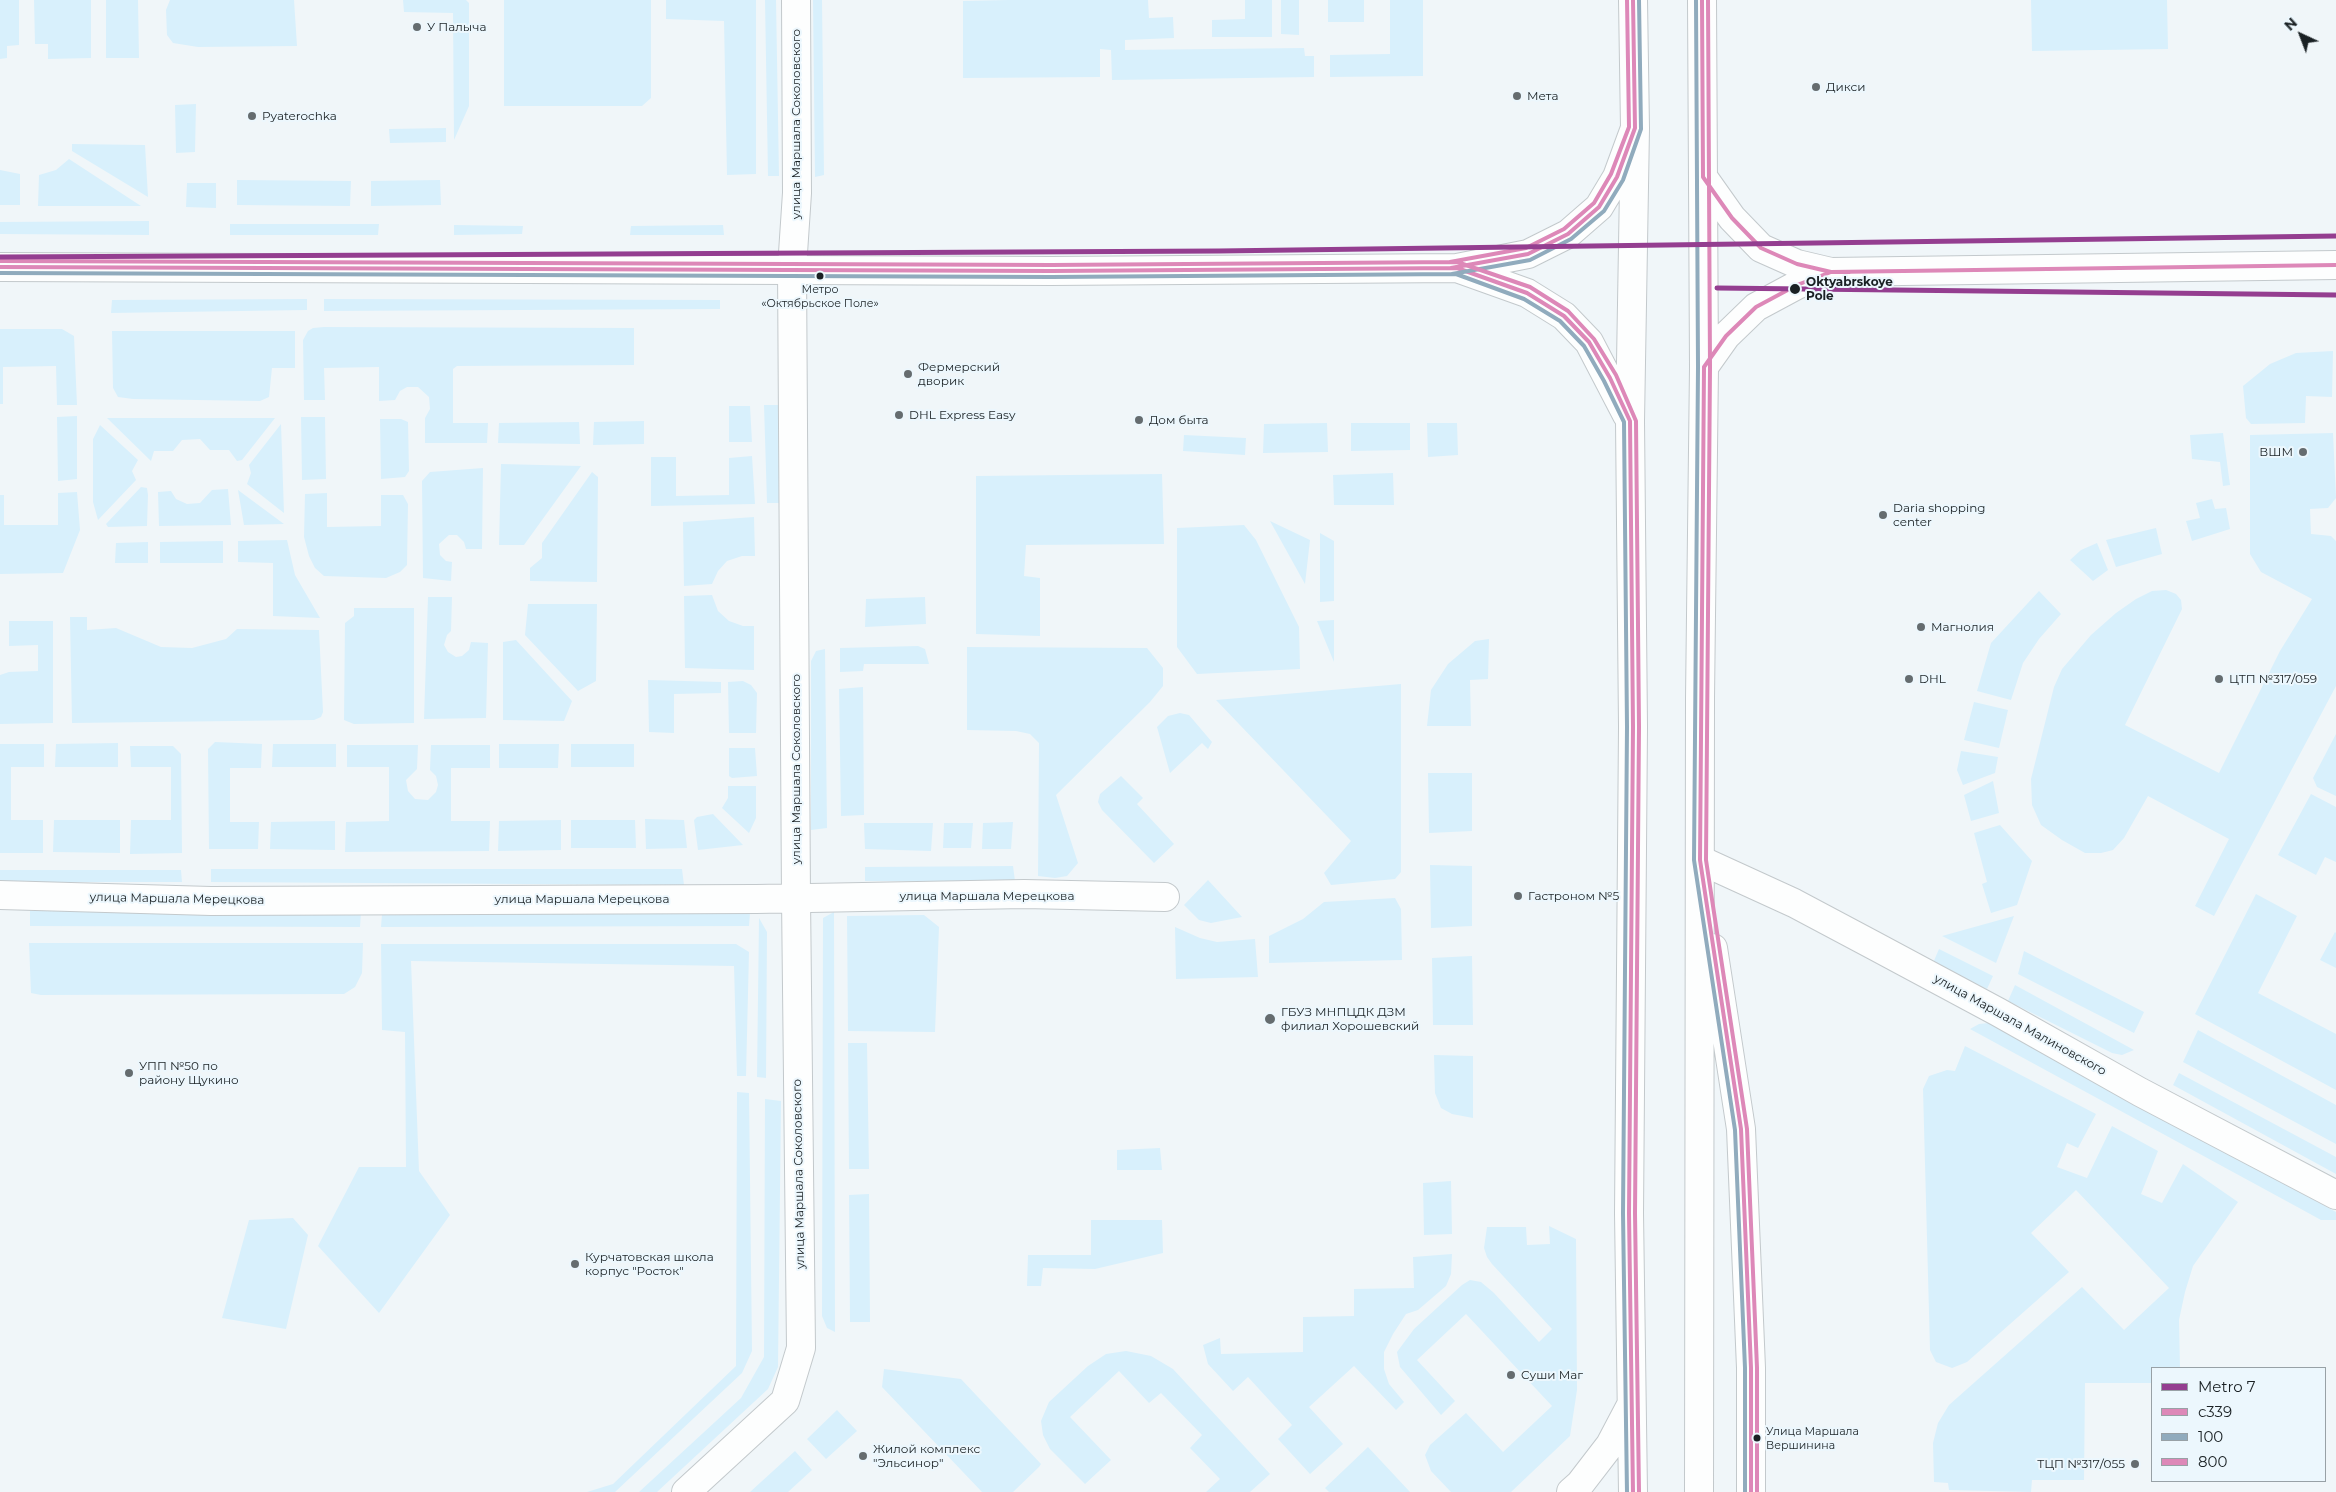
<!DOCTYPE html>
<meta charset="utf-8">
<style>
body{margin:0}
#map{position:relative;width:2336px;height:1492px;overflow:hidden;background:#f0f6f9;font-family:Montserrat,sans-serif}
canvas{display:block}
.legend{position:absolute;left:2151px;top:1367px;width:175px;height:115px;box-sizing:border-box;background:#ecf7fd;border:1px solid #98a1a6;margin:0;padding:6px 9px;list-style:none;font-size:15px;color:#1a2124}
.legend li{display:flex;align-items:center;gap:10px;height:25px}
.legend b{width:25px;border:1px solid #98a1a6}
.north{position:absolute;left:2276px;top:10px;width:50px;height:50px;-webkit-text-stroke:4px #ecf7fd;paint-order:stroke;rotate:317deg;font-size:14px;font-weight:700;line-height:20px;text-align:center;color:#1a2124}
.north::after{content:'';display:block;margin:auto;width:18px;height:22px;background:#1a2124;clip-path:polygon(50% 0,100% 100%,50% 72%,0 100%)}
</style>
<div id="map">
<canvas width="2336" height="1492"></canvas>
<ul class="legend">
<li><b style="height:6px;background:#943e90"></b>Metro 7</li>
<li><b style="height:6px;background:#dd88b8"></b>с339</li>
<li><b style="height:6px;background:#90abbd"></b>100</li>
<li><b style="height:6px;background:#dd88b8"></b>800</li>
</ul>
<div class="north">N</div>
</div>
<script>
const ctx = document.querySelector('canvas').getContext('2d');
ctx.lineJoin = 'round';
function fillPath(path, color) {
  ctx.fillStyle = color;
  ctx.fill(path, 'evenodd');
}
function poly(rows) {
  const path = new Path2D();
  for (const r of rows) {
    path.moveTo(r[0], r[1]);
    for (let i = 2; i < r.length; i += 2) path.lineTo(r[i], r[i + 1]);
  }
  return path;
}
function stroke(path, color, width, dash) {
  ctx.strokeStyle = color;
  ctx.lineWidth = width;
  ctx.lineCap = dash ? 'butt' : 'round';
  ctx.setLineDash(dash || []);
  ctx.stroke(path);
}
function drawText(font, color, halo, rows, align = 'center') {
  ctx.font = font + ' Montserrat,sans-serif';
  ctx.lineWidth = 4;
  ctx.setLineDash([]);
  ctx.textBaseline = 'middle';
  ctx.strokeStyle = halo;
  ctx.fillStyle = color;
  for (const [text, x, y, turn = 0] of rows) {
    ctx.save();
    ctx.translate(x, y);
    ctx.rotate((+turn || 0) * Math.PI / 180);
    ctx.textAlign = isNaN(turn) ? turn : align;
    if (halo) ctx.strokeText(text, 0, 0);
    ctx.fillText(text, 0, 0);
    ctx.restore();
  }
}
const green = poly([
 [0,0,19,0,19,45,7,46,7,58,0,59],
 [34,0,91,0,91,58,48,59,48,44,35,44],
 [106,0,138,0,139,58,106,58],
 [170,0,294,0,297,46,198,47,173,43,167,35,166,10],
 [403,0,466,0,469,3,469,106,454,140,453,13,404,12],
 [504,0,651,0,651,98,642,106,504,106],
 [666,0,756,0,756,174,727,175,724,21,666,19],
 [765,0,776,0,779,176,768,176],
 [813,0,822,0,824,175,815,177],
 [1008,0,1148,0,1149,18,1173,17,1174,38,1125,40,1125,50,1304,48,1305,56,1314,56,1314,77,1112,80,1111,50,1100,49,1100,77,963,78,963,1],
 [1245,0,1272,0,1272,37,1212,37,1212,20,1245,19],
 [1281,0,1299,0,1299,35,1281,34],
 [1328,0,1364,0,1364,22,1328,22],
 [1390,0,1423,0,1423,76,1330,77,1330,55,1390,54],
 [2031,0,2167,0,2168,49,2032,51],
 [196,104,195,152,176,153,175,105],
 [446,128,446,142,390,143,389,129],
 [72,144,145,145,148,197,72,151],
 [69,159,141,206,38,206,39,175,56,170],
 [0,170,20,174,20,205,0,205],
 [237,180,351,181,350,206,237,205],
 [440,180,441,205,371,206,371,181],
 [187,183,216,183,216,208,186,207],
 [149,221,149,235,0,234,0,222],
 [230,224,379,224,378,235,230,235],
 [454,225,523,226,522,234,454,235],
 [723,225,724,235,630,235,631,226],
 [307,299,307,310,111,313,112,300],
 [324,299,720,300,720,309,324,311],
 [324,327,634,328,634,365,457,366,453,369,453,423,488,423,487,443,425,443,425,418,430,409,429,397,418,387,407,387,400,391,395,400,379,401,379,367,324,368,325,400,304,400,303,340,308,331,313,328],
 [0,329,62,329,74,336,77,405,57,405,56,366,3,367,3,404,0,404],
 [112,331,295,331,295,368,272,368,269,397,260,401,133,399,118,397,113,388],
 [2333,351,2332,397,2306,396,2305,423,2251,424,2246,418,2243,386,2270,364,2296,353],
 [764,405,781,405,780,503,767,503],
 [729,406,750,406,752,442,729,442],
 [77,416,77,479,58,481,57,417],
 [301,417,325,417,326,479,302,480],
 [107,418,275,418,242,460,237,461,229,450,210,450,200,439,182,440,173,451,154,451,151,461],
 [380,419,401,419,408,422,409,471,405,477,381,479],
 [644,421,644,444,593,445,594,422],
 [579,422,580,444,498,443,499,423],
 [1327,423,1328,452,1263,453,1264,424],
 [1351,423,1410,423,1410,450,1351,451],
 [1427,423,1457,423,1458,455,1428,457],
 [281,424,284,513,247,484,251,473,249,465],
 [100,425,138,460,132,471,136,480,98,520,93,502,93,439],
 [2223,433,2230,485,2223,486,2220,462,2192,459,2190,435],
 [2333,433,2336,498,2328,508,2310,509,2311,534,2331,536,2336,541,2336,686,2214,916,2195,906,2229,839,2148,796,2124,838,2113,850,2101,853,2085,853,2062,840,2041,825,2032,805,2031,779,2054,687,2062,669,2091,635,2116,613,2136,599,2152,591,2166,590,2176,594,2181,600,2182,609,2125,725,2219,773,2280,651,2312,599,2261,572,2250,554,2250,435],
 [1184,435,1246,438,1245,455,1183,451],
 [752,456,755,504,651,506,651,457,676,457,676,496,729,495,729,458],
 [501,464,581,466,524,545,499,545],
 [483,468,482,549,466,549,464,542,457,535,449,535,439,544,440,555,446,561,452,562,451,581,423,578,422,481,430,472],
 [592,472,598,477,597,582,530,581,530,568,542,558,542,543],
 [1393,473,1394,505,1334,505,1333,475],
 [1162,474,1164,544,1026,545,1024,576,1040,578,1040,636,976,634,976,476],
 [141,487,147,488,148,495,147,526,108,527,106,524],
 [228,489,231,525,159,526,158,492,171,491,176,499,187,504,200,503,212,490],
 [238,490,284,524,244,525],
 [77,492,80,530,63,573,0,574,0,495,4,495,4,525,58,525,58,493],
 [327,493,327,527,381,526,381,495,403,495,408,504,407,565,400,572,386,578,324,576,315,568,309,556,304,537,305,494],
 [2212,499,2215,509,2226,508,2230,529,2192,541,2186,521,2200,518,2196,503],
 [754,517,755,556,742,556,727,561,718,571,712,584,684,586,683,522],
 [1270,521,1310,540,1305,584],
 [1244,525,1256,540,1299,627,1300,669,1197,674,1177,647,1177,528],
 [2156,528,2162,554,2116,567,2106,540],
 [1320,533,1334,541,1334,601,1320,602],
 [287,540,295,575,320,618,273,616,273,563,238,562,238,541],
 [223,541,223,563,160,563,160,542],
 [148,542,148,563,115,563,116,543],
 [2097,543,2108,570,2093,581,2070,560,2081,550],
 [2039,591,2061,614,2039,639,2023,663,2011,700,1977,691,1991,643],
 [712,595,718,611,729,621,743,626,754,626,754,670,685,668,684,596],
 [428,597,452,597,451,631,447,635,444,645,448,652,456,657,462,656,469,650,471,642,488,643,486,718,424,719],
 [925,597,926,624,865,627,866,599],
 [528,604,597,604,596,681,578,691,525,635],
 [354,608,414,608,414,723,354,724,344,720,345,623,354,616],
 [70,617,87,617,87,630,116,628,161,647,192,648,226,639,237,629,319,630,323,712,321,717,314,720,72,723],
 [1334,620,1334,662,1317,621],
 [9,621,53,621,53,723,0,724,0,675,9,672,38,671,38,645,9,646],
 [1489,639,1488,679,1470,680,1471,726,1427,726,1431,690,1448,664,1475,641],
 [516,640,572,701,564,721,503,720,503,642],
 [918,646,925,649,929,664,864,664,863,671,840,672,840,648],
 [967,647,1147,648,1163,668,1163,686,1150,702,1056,795,1078,863,1067,876,1055,878,1038,876,1039,743,1030,734,1016,731,967,730],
 [825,649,827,828,811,830,811,661,816,651],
 [648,680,721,682,721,693,674,694,674,733,649,732],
 [743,681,751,685,757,693,756,733,729,733,728,682],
 [1401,684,1401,872,1395,879,1331,885,1324,873,1351,841,1216,700],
 [863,687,864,815,841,816,839,689],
 [1974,702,2008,710,1999,748,1964,740],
 [1180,713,1189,715,1212,742,1208,749,1202,743,1170,773,1157,727,1168,716],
 [2336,734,2336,796,2317,787,2313,778],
 [215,742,262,744,261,768,230,768,230,822,259,822,258,849,209,849,208,749],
 [118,743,118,767,55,767,56,744],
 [0,744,44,744,44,767,11,767,11,820,43,820,43,853,0,853],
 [273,744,336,744,336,767,272,767],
 [499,744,559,744,558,768,499,768],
 [571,744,634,744,634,767,571,767],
 [347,745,418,745,417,769,406,780,408,791,415,799,428,800,436,792,438,785,436,776,430,770,431,745,490,745,490,768,451,768,451,821,490,821,489,851,345,852,346,822,389,821,389,767,347,767],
 [130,746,173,746,181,754,182,853,130,854,131,820,171,820,171,767,131,767],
 [729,748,755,748,757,776,732,778,729,776],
 [1961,751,1998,757,1995,773,1963,785,1957,770],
 [1428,773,1472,773,1472,831,1429,833],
 [1121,776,1143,798,1137,804,1174,844,1154,863,1102,810,1098,802,1100,794],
 [1993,781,1999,813,1971,821,1964,795],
 [728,786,756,786,756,818,749,833,722,808,728,798],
 [2311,794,2336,807,2336,862,2325,857,2316,875,2278,855],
 [713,814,743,845,698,850,694,820,697,817],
 [645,819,684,820,687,848,646,849],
 [54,820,120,820,120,853,53,852],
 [561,820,561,850,498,851,499,821],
 [571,820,635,820,636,848,571,848],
 [335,821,335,850,270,849,271,822],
 [1013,822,1011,849,982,849,983,823],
 [864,823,933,823,931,851,865,849],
 [944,823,973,823,971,848,943,848],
 [2000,825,2032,861,2017,905,1991,913,1982,884,1987,882,1974,833],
 [1430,865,1472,866,1472,926,1431,928],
 [1013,866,1015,881,865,881,865,867],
 [211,869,682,869,684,885,211,882],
 [0,870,181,870,182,882,0,882],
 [1208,880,1242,917,1211,923,1199,920,1184,905],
 [2256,894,2297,916,2258,993,2336,1034,2336,1090,2195,1014],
 [1395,898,1401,909,1402,960,1269,963,1269,936,1303,919,1324,902],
 [30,911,361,912,360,927,30,926],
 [834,912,835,1332,827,1328,822,1316,823,918],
 [750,913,749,926,381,927,382,914],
 [924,915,939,927,935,1032,848,1031,847,916],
 [2014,916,1996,963,1942,936],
 [759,918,767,932,766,1078,757,1077],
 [1175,927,1200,938,1217,942,1255,939,1258,977,1176,979],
 [2335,932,2336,933,2336,968,2320,960],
 [29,943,363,943,362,973,355,987,344,994,41,995,31,993],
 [381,944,736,944,749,952,746,1076,737,1076,734,966,411,961,419,1171,450,1215,379,1313,318,1246,359,1167,406,1167,405,1032,382,1030],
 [1939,949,1993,976,1987,989,1933,963],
 [2024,951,2144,1012,2134,1033,2018,974],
 [1472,956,1473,1025,1433,1025,1432,958],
 [2015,985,2134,1050,2122,1055,2112,1053,2008,1001],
 [1989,1023,2336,1212,2336,1220,2321,1220,2301,1209,1970,1029,1979,1024],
 [2198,1030,2336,1105,2336,1144,2183,1062],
 [848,1043,867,1043,869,1169,849,1169],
 [1965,1046,2096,1114,2078,1148,2067,1143,2057,1167,2087,1178,2112,1126,2158,1151,2141,1194,2162,1203,2183,1164,2238,1202,2193,1266,2185,1292,2179,1320,2180,1368,2152,1368,2152,1383,2085,1383,2084,1480,2032,1480,2031,1492,1949,1490,1948,1483,1934,1482,1933,1443,1938,1423,1949,1405,2082,1287,2124,1330,2169,1288,2076,1190,2031,1233,2069,1272,1967,1362,1952,1368,1936,1362,1930,1350,1923,1089,1929,1076,1947,1070,1955,1071],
 [1434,1055,1473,1056,1473,1118,1452,1114,1441,1108,1435,1093],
 [2179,1073,2336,1157,2336,1174,2173,1085],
 [737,1092,749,1093,752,1351,742,1373,615,1492,587,1492,613,1484,736,1366],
 [765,1099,781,1101,778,1367,768,1389,657,1492,639,1492,741,1398,764,1357],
 [1160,1148,1162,1170,1117,1170,1117,1150],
 [1451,1181,1452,1234,1424,1235,1423,1183],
 [869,1194,870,1322,850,1322,849,1195],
 [293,1218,308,1235,286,1329,222,1318,249,1220],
 [1091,1220,1162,1220,1163,1253,1095,1269,1043,1268,1041,1286,1027,1286,1028,1255,1091,1255],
 [1549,1226,1576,1239,1577,1390,1570,1436,1511,1492,1451,1492,1431,1471,1425,1455,1430,1445,1466,1413,1503,1452,1552,1406,1466,1314,1417,1360,1455,1401,1441,1415,1400,1367,1397,1352,1414,1329,1462,1285,1470,1280,1481,1282,1494,1293,1539,1342,1552,1329,1492,1264,1487,1257,1484,1248,1487,1227,1526,1227,1527,1245,1550,1244],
 [1452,1254,1451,1274,1446,1286,1418,1310,1406,1314,1393,1334,1384,1352,1384,1369,1389,1384,1404,1402,1396,1410,1354,1366,1309,1407,1343,1444,1310,1474,1278,1439,1292,1425,1248,1377,1233,1391,1208,1364,1203,1345,1220,1338,1221,1354,1303,1352,1303,1317,1354,1316,1354,1289,1414,1288,1413,1257],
 [1126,1351,1151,1356,1173,1369,1270,1474,1250,1492,1206,1492,1220,1479,1190,1448,1202,1435,1161,1393,1149,1403,1119,1371,1070,1417,1111,1460,1085,1484,1050,1449,1043,1435,1041,1421,1049,1402,1088,1366,1106,1354],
 [884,1369,961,1379,1041,1464,1039,1467,1013,1492,982,1492,882,1387],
 [837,1410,857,1431,826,1459,807,1439],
 [1368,1447,1410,1492,1329,1492,1325,1488],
 [795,1451,812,1470,788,1492,750,1492]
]);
const street = poly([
 [1700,860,1794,903,1873,945,1998,1012,2140,1092,2336,1195],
 [0,895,211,901,756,899,1024,894,1165,897],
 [686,1492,785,1401,801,1348,796,898,792,268,797,193,796,0]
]);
const secondary = poly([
 [1703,177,1732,218,1761,248,1797,264,1831,272,2336,265],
 [0,267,1051,271,1457,268,1528,254,1568,234,1599,207,1617,177,1635,128],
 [1457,268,1527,293,1564,316,1589,342,1627,415],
 [1704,367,1726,336,1756,307,1797,285,1831,272],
 [1713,948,1741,1129,1751,1368,1751,1492],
 [1571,1492,1580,1484,1610,1445,1630,1407],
 [1633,1492,1629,1213,1633,727,1630,421,1635,128,1633,0],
 [1699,1492,1700,698,1704,367,1702,0]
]);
const bus1 = poly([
 [1702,0,1703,177,1732,218,1761,248,1797,264,1831,272,1850,272],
 [0,267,1051,271,1457,268,1527,293,1564,316,1589,342,1610,378,1630,421,1633,727,1629,1213,1633,1492],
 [1451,268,1528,254,1568,234,1599,207,1617,177,1635,128,1633,0],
 [1751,1492,1751,1368,1741,1129,1700,860,1704,367,1726,336,1756,307,1797,285,1831,272,2336,265]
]);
const bus2 = poly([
 [1696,0,1698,367,1694,860,1735,1130,1745,1368,1745,1492],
 [0,273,1051,277,1456,274,1524,299,1560,321,1584,346,1604,381,1624,422,1627,727,1623,1213,1627,1492],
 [1452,274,1530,260,1571,239,1604,211,1623,180,1641,129,1639,0]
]);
const bus3 = poly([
 [1708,0,1710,367,1706,860,1747,1129,1757,1368,1757,1492],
 [0,261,1051,265,1457,262,1530,287,1568,311,1594,339,1616,375,1636,421,1639,727,1635,1213,1639,1492],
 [1450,262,1526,248,1564,229,1594,203,1611,174,1629,127,1627,0]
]);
const metro1 = poly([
 [0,257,1219,251,2336,236],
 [1717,288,2336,295]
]);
const markers = [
 [417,27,5,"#656c6f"],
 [1816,87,5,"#656c6f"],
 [1517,96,5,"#656c6f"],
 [252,116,5,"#656c6f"],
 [820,276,4.5,"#1a2124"],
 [1795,289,6,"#1a2124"],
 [908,374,5,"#656c6f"],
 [899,415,5,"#656c6f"],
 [1139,420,5,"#656c6f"],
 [2303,452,5,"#656c6f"],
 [1883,515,5,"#656c6f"],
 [1921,627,5,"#656c6f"],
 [1909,679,5,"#656c6f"],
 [2219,679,5,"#656c6f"],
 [1518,896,5,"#656c6f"],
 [1270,1019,6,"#656c6f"],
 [129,1073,5,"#656c6f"],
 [575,1264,5,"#656c6f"],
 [1511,1375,5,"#656c6f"],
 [1757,1438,4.5,"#1a2124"],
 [863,1456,5,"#656c6f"],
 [2135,1464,5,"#656c6f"]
];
const busNames = [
 ["Метро",820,290],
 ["«Октябрьское Поле»",820,304],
 ["Улица Маршала",1766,1432,"left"],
 ["Вершинина",1766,1446,"left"]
];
const poiNames = [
 ["У Палыча",427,27],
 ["Дикси",1826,87],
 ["Мета",1527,96],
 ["Pyaterochka",262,116],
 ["Фермерский",918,367],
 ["дворик",918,381],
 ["DHL Express Easy",909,415],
 ["Дом быта",1149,420],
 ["ВШМ",2293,452,"right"],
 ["Daria shopping",1893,508],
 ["center",1893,522],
 ["Магнолия",1931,627],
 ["DHL",1919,679],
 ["ЦТП №317/059",2229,679],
 ["Гастроном №5",1528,896],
 ["ГБУЗ МНПЦДК ДЗМ",1281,1012],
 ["филиал Хорошевский",1281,1026],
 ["УПП №50 по",139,1066],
 ["району Щукино",139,1080],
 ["Курчатовская школа",585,1257],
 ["корпус \"Росток\"",585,1271],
 ["Cуши Маг",1521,1375],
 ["Жилой комплекс",873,1449],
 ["\"Эльсинор\"",873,1463],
 ["ТЦП №317/055",2125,1464,"right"]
];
const streetNames = [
 ["улица Маршала Соколовского",796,124,-90],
 ["улица Маршала Соколовского",796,769,-90],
 ["улица Маршала Мерецкова",987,896],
 ["улица Маршала Мерецкова",177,899,1],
 ["улица Маршала Мерецкова",582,899],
 ["улица Маршала Малиновского",2020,1025,29],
 ["улица Маршала Соколовского",799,1174,-91]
];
const stopNames = [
 ["Oktyabrskoye",1806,282],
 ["Pole",1806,296]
];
fillPath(green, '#d8f0fc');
stroke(street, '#c3c9cc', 30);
stroke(secondary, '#c3c9cc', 30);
stroke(street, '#fdfefe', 28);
stroke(secondary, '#fdfefe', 28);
stroke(bus1, '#dd88b8', 4);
stroke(bus2, '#90abbd', 4);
stroke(bus3, '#dd88b8', 4);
stroke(metro1, '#943e90', 5);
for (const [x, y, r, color] of markers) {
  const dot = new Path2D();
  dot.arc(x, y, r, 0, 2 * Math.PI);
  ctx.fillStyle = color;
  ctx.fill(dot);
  stroke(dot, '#ecf7fd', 2);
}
drawText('11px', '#1a2124', '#ecf7fd', busNames);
drawText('12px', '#1a2124', '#ecf7fd', poiNames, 'left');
drawText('12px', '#1a2124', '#ecf7fd', streetNames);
drawText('bold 12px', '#1a2124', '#ecf7fd', stopNames, 'left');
</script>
